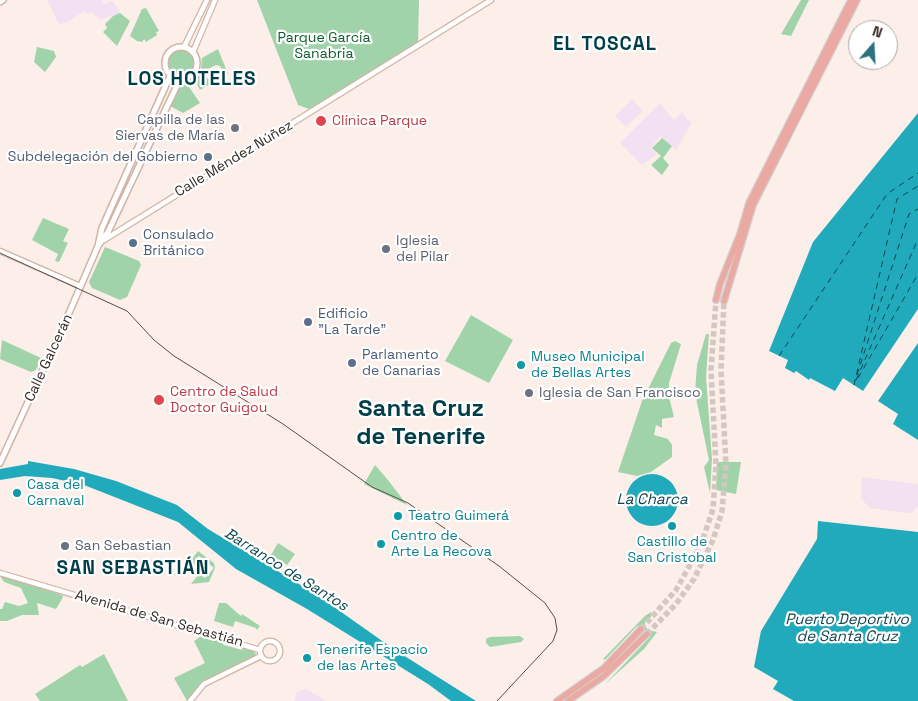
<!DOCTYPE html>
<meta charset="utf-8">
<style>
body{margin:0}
#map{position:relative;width:918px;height:701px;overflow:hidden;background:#fceee8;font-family:"Space Grotesk",sans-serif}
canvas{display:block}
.north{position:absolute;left:848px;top:20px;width:50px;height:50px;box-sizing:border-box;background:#fff;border:1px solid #aea9a7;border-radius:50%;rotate:19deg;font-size:14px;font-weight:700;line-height:20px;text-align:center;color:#352923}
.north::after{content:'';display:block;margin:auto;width:18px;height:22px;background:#2d7181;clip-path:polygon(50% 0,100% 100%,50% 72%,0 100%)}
</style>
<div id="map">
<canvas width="918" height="701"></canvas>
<div class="north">N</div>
</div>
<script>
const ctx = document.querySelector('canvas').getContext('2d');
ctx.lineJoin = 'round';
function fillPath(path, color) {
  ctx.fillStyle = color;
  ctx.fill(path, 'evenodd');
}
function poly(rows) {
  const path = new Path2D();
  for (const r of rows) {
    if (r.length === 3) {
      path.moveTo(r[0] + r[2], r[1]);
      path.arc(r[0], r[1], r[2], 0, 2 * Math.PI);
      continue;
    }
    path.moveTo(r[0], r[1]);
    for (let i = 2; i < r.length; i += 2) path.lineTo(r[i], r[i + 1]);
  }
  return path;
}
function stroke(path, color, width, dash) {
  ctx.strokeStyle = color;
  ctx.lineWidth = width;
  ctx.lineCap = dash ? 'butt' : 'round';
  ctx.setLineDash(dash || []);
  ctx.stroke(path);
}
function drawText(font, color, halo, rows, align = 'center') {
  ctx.font = font + ' "Space Grotesk",sans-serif';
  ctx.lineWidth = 4.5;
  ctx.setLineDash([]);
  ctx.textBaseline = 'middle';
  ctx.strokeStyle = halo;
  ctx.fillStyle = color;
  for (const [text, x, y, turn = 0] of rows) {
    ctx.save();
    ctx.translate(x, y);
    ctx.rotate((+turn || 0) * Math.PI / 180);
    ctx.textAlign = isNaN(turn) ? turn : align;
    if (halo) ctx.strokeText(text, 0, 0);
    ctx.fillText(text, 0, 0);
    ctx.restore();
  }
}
const industrial = poly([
 [862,477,918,484,918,506,912,512,907,513,870,508,861,499]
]);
const education = poly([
 [47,0,102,0,104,4,113,1,120,13,100,20,91,12,86,14,84,11,68,22,59,24],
 [632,99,643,111,626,127,615,116],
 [660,103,674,120,683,111,683,115,685,114,686,119,692,122,676,150,660,136,651,148,657,154,642,165,620,143],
 [305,689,308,690,326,701,294,701,297,692]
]);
const green = poly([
 [257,0,419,0,418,44,309,109,298,105],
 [801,0,809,0,791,36,781,34],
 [146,8,159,31,156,32,157,35,146,42,144,39,142,42,137,41,130,36,142,9],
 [120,13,130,21,117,46,103,32,107,28,105,24,113,16],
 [37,47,54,51,56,57,45,72,34,62],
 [181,63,14],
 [218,49,228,74,200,90,195,80,201,71,208,79,222,73,223,71,220,66,216,65,204,71,201,70,202,58],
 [187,84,200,103,183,113,170,106,179,86],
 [662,138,672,146,663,158,669,165,662,175,651,165,661,156,652,148],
 [43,218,69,229,63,241,68,243,59,262,55,261,58,254,32,240],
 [105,247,139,261,141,265,127,297,120,300,92,288,89,282],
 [471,315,513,340,489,383,445,361],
 [706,334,709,334,706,377,712,459,710,493,704,467,709,460,695,393,697,365],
 [2,340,41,358,36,370,31,372,0,359],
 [675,341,681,344,669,383,669,397,674,417,662,419,662,428,656,425,654,435,668,439,672,445,672,457,651,472,637,476,618,472,642,401,671,343],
 [717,462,741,462,736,494,716,490],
 [375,465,388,480,407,505,364,484],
 [278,543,295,554,287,565,271,555],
 [198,551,214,563,215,568,209,582,191,584,199,574,205,578,214,568,199,556,195,560,197,562,186,575,182,572],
 [0,576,62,595,63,597,56,609,37,603,39,615,22,615,7,621,0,621,0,609,2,609,5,602,19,606,28,603,21,588,4,582],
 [219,603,226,603,241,616,242,614,260,626,257,630,256,628,235,621,233,627,214,621],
 [651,612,651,617,645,621,645,626,648,630,657,632,644,649,605,684,650,637,637,626,605,660,603,659,645,616],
 [203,635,219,640,224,645,242,650,242,646,252,649,256,654,251,659,206,680,187,701,174,678,205,663,194,641],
 [520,636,524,639,521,642,490,647,486,643,486,639,490,637],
 [104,654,128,701,40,701,35,694,80,665,82,667]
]);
const water = poly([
 [918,113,918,309,863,391,843,378,835,391,810,378,809,380,796,371,794,373,785,368,788,360,769,351,813,242],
 [918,343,918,440,893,424,898,414,878,401],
 [28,461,74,469,116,481,177,505,208,529,317,595,395,650,476,701,451,701,428,684,307,609,236,569,178,522,84,485,52,478,25,476,0,480,0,469,28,464],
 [652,500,26],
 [818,521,918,532,918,701,794,701,773,689,778,681,754,667,761,631,817,539]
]);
const ferry = poly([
 [779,356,887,194,918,173],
 [857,375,909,214,918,209],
 [858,378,918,274],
 [856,380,918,239],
 [854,385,897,199,918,186]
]);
const primaryTunnel = poly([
 [641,629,676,590,701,545,713,509,716,465,711,370,716,300],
 [647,634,676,604,694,579,713,540,722,511,726,465,721,370,724,301]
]);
const tertiary = poly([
 [184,47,207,0],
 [193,52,215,0],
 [104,240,491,0],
 [0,251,80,286],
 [0,573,260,650],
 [270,651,10],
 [190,701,204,684,261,656]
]);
const secondary = poly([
 [0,2,3,0],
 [181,63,16],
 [98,246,108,232,180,79],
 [0,463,69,313,98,246,102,228,170,76]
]);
const primary = poly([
 [716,300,720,284,740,234,749,203,851,0],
 [724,301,753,205,857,0],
 [557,701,604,668,641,629],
 [568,701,604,676,647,634]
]);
const tram = poly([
 [0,253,127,311,154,340,174,356,283,424,372,487,408,503,499,566,545,603,555,618,557,630,553,641,497,701]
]);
const markers = [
 [321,121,6,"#e0444e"],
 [235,128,5,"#6b7280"],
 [208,157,5,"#5c6f8a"],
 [133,243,5,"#5c6f8a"],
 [386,249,5,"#6b7280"],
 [308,322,5,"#5c6f8a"],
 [352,363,5,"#5c6f8a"],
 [521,365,5,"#0f9aa8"],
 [529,393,5,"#6b7280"],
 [159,400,6,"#e0444e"],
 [17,493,5,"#0f9aa8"],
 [398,516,5,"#0f9aa8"],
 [672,526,5,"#0f9aa8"],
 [381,544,5,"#0f9aa8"],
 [65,546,5,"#6b7280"],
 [307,658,5,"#0f9aa8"]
];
const parkNames = [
 ["Parque García",324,38],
 ["Sanabria",324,54]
];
const worshipNames = [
 ["Capilla de las",225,120,"right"],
 ["Siervas de María",225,136,"right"],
 ["Iglesia",396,241],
 ["del Pilar",396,257],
 ["Iglesia de San Francisco",539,393],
 ["San Sebastian",75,546]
];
const healthNames = [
 ["Clínica Parque",332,121],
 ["Centro de Salud",170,392],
 ["Doctor Guigou",170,408]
];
const serviceNames = [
 ["Subdelegación del Gobierno",198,157,"right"],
 ["Consulado",143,235],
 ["Británico",143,251],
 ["Edificio",318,314],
 ["\"La Tarde\"",318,330],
 ["Parlamento",362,355],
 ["de Canarias",362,371]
];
const streetNames = [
 ["Calle Méndez Núñez",234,159,-31],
 ["Calle Galcerán",49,358,-65],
 ["Avenida de San Sebastián",159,619,16]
];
const cultureNames = [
 ["Museo Municipal",531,357],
 ["de Bellas Artes",531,373],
 ["Casa del",27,485],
 ["Carnaval",27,501],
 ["Teatro Guimerá",408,516],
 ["Centro de",391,536],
 ["Arte La Recova",391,552],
 ["Castillo de",672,542,"center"],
 ["San Cristobal",672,558,"center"],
 ["Tenerife Espacio",317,650],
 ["de las Artes",317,666]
];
const waterNames = [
 ["La Charca",652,500],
 ["Barranco de Santos",286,570,32],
 ["Puerto Deportivo",847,620],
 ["de Santa Cruz",847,637]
];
const districtNames = [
 ["EL TOSCAL",605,45],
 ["LOS HOTELES",192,80],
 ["SAN SEBASTIÁN",133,569]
];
const townNames = [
 ["Santa Cruz",421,409],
 ["de Tenerife",421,437]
];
fillPath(industrial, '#f3e0f1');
fillPath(education, '#f1e1f3');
fillPath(green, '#a0d3a9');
fillPath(water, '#20aabc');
stroke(ferry, '#0e464e', 1, [6, 5]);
stroke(primaryTunnel, '#d4c7c1', 5.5, [5.5, 3]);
stroke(tertiary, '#d3b3a4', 7);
stroke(secondary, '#d3b3a4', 8);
stroke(primary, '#d3d0cf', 8);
stroke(tertiary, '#fff', 4.5);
stroke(secondary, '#fff', 5);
stroke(primary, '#eba9a3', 5.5);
stroke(tram, '#5a4e48', 1);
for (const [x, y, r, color] of markers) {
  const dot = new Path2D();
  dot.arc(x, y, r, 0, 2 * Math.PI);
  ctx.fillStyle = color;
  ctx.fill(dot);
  stroke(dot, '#fff', 2);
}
drawText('14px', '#0a5e29', '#fff', parkNames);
drawText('14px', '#5b616d', '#fff', worshipNames, 'left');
drawText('14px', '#be3a42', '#fff', healthNames, 'left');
drawText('14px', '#4e5e75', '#fff', serviceNames, 'left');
drawText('14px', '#352923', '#fff', streetNames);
drawText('14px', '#0d838f', '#fff', cultureNames, 'left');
drawText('italic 15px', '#0e464e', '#fff', waterNames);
ctx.letterSpacing = '1px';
drawText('bold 19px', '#003e4a', '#fff', districtNames);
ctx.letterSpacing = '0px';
drawText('bold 24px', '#003e4a', '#fff', townNames);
</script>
